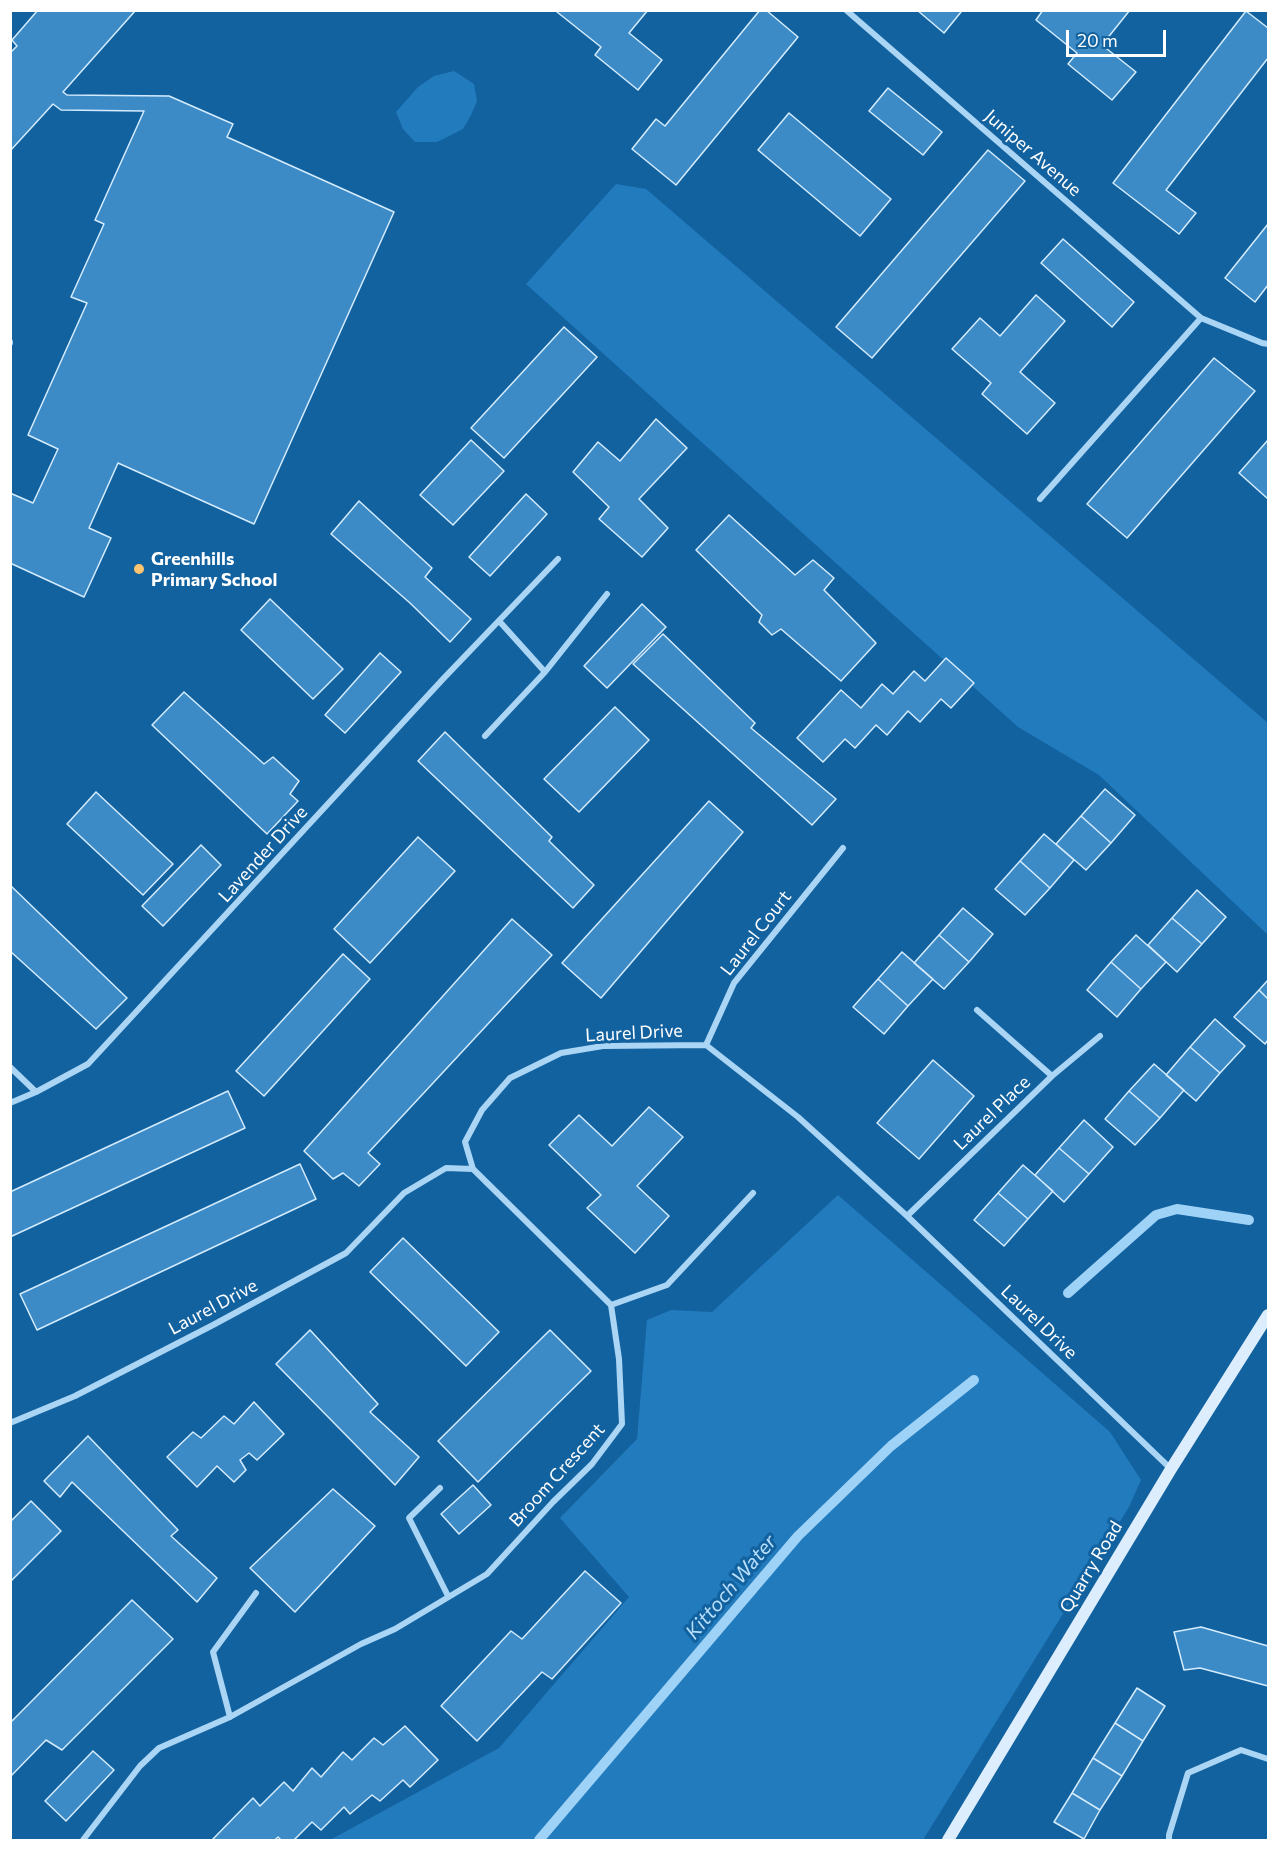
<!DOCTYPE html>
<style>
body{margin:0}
#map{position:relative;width:1279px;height:1851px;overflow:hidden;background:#1362a0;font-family:Commissioner,sans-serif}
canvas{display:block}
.frame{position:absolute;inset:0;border:12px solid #fff;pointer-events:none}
.scale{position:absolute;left:1066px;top:30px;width:100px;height:27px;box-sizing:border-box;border:3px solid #fff;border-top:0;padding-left:8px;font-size:18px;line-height:21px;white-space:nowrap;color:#fff;-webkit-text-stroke:4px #1362a0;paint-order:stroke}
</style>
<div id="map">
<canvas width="1279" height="1851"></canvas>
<div class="frame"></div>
<div class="scale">20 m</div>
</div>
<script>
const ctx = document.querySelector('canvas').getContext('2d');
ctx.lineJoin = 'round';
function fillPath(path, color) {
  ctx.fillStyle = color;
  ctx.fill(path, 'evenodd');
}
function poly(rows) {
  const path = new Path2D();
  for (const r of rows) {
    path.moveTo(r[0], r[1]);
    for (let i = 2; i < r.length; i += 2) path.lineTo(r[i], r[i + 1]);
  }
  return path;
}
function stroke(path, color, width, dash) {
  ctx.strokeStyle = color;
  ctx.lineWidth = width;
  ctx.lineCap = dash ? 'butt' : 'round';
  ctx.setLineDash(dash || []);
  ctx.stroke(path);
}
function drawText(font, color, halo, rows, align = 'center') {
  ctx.font = font + ' Commissioner,sans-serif';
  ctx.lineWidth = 6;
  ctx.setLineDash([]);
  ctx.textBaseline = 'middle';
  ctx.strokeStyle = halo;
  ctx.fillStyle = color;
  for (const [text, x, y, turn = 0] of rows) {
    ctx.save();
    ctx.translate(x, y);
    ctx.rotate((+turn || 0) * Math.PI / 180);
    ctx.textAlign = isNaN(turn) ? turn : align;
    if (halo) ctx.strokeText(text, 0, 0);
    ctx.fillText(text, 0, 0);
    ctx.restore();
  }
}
const green = poly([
 [454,71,474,84,477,101,471,115,463,129,437,142,415,142,403,129,396,112,418,87,434,76],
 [616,184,646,189,1268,723,1268,935,1099,775,1018,727,526,284],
 [838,1195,1110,1432,1141,1480,1129,1507,923,1840,330,1840,499,1748,629,1597,560,1518,637,1439,647,1320,671,1310,712,1312]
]);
const stream = poly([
 [1068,1293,1156,1215,1177,1209,1249,1220],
 [539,1840,798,1536,891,1446,974,1380]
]);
const building = poly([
 [38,10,136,10,63,92,67,95,169,96,233,124,227,137,394,212,254,524,118,463,89,528,111,538,84,597,10,563,10,493,33,503,58,449,28,435,87,303,71,297,104,224,95,220,144,111,61,110,53,104,10,151,10,53,17,46,12,40,38,10],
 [559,10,648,10,629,33,662,60,638,90,595,55,601,47,557,12,559,10],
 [760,10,766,10,798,37,676,185,632,149,656,119,665,126,760,10],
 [917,10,960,10,961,12,944,33,917,10],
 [1043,10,1130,10,1102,45,1136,72,1112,100,1068,64,1077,53,1036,20,1043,10],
 [1246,11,1268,28,1268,58,1166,190,1196,213,1179,234,1113,183,1246,11],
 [888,88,942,132,923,155,869,111,888,88],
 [789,113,891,199,860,236,758,150,789,113],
 [988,150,1025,181,872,358,836,327,988,150],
 [1268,224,1268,285,1255,302,1225,278,1268,224],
 [1063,239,1134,302,1112,327,1041,263,1063,239],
 [1036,295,1065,321,1020,372,1055,403,1027,434,982,394,991,383,952,349,980,318,1000,336,1036,295],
 [564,327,597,357,504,458,471,428,564,327],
 [1214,358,1255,391,1127,538,1087,504,1214,358],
 [656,419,687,448,639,499,668,528,642,557,599,519,609,507,573,472,598,442,620,461,656,419],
 [471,440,504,471,453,525,420,495,471,440],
 [1268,440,1268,499,1239,473,1268,440],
 [526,494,547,514,490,576,469,557,526,494],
 [359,501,432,568,425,577,471,619,450,642,410,603,331,534,359,501],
 [729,515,795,575,813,560,834,578,824,590,876,643,841,681,781,629,772,635,759,622,762,615,696,550,729,515],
 [270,599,343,669,313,699,241,630,270,599],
 [642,604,666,627,607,688,584,666,642,604],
 [663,634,755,723,751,728,836,799,812,825,633,664,663,634],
 [380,653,401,672,345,733,325,715,380,653],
 [946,658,974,683,951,708,941,699,920,722,908,711,887,735,876,725,855,748,845,739,823,762,797,738,841,690,861,708,882,684,893,694,914,671,925,681,946,658],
 [184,692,264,764,273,757,299,781,290,794,298,801,267,834,152,725,184,692],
 [615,707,649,740,579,812,544,779,615,707],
 [445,732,552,837,549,841,594,885,573,908,418,761,445,732],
 [1105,789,1135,815,1111,843,1081,816,1105,789],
 [96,792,173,864,143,895,67,824,96,792],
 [709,801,743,832,601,998,562,963,709,801],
 [1081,816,1111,843,1086,870,1056,844,1081,816],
 [1044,834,1074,860,1050,888,1020,861,1044,834],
 [418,837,455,871,370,963,334,929,418,837],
 [201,845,221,865,163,926,142,906,201,845],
 [1020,861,1050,888,1025,915,995,889,1020,861],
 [10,885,127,998,96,1029,10,951,10,885],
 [1197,890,1226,917,1202,944,1172,918,1197,890],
 [963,908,993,934,969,962,939,935,963,908],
 [1172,918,1202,944,1177,972,1148,945,1172,918],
 [512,919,552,955,368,1153,380,1164,359,1186,343,1173,333,1179,304,1151,512,919],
 [939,935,969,962,944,989,914,963,939,935],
 [1136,935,1166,962,1141,989,1111,962,1136,935],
 [902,952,933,979,908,1006,878,979,902,952],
 [343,954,370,979,264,1096,236,1071,343,954],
 [1111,962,1141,989,1117,1017,1087,990,1111,962],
 [878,979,908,1006,884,1034,853,1007,878,979],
 [1268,980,1268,999,1259,990,1268,980],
 [1259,990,1268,999,1268,1040,1265,1044,1234,1017,1259,990],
 [1215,1019,1245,1046,1220,1073,1190,1047,1215,1019],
 [1190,1047,1220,1073,1196,1101,1166,1075,1190,1047],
 [933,1060,974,1096,919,1159,877,1123,933,1060],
 [1154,1064,1184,1090,1160,1118,1129,1091,1154,1064],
 [228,1091,245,1128,10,1237,10,1192,228,1091],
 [1129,1091,1160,1118,1135,1145,1105,1119,1129,1091],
 [649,1107,683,1137,637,1186,669,1216,635,1253,587,1208,601,1195,549,1145,579,1115,612,1146,649,1107],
 [1084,1120,1113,1147,1089,1174,1059,1148,1084,1120],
 [1059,1148,1089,1174,1064,1202,1035,1175,1059,1148],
 [300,1164,316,1199,37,1330,20,1294,300,1164],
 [1023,1165,1053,1191,1028,1219,998,1193,1023,1165],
 [998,1193,1028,1219,1004,1246,974,1220,998,1193],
 [403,1238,499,1332,466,1366,370,1272,403,1238],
 [310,1330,378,1404,370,1412,419,1457,395,1485,276,1364,310,1330],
 [550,1330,591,1371,478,1482,438,1441,550,1330],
 [254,1402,284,1434,257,1460,249,1453,240,1460,246,1470,234,1482,217,1466,197,1487,167,1457,193,1432,201,1438,224,1416,234,1424,254,1402],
 [88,1436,178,1530,171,1536,217,1578,197,1602,72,1482,60,1497,44,1481,88,1436],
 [473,1485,491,1505,459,1534,441,1514,473,1485],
 [333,1489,375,1526,295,1612,250,1568,333,1489],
 [31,1501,61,1531,10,1582,10,1522,31,1501],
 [585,1571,621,1603,552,1679,542,1672,477,1741,441,1706,511,1631,522,1639,585,1571],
 [132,1600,173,1639,62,1750,46,1740,10,1777,10,1723,132,1600],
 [1201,1627,1268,1646,1268,1686,1200,1668,1184,1670,1174,1632,1201,1627],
 [1137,1688,1165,1706,1143,1741,1115,1723,1137,1688],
 [1115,1723,1143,1741,1122,1776,1093,1758,1115,1723],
 [405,1726,438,1760,410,1787,403,1780,380,1801,372,1795,350,1814,344,1807,321,1830,312,1822,294,1840,281,1840,278,1837,275,1840,212,1840,253,1798,260,1806,284,1782,293,1791,312,1768,321,1777,343,1752,352,1760,374,1738,383,1745,405,1726],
 [93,1751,114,1770,66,1821,45,1801,93,1751],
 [1093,1758,1122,1776,1100,1810,1072,1793,1093,1758],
 [1072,1793,1100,1810,1084,1839,1054,1822,1072,1793]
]);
const street = poly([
 [846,10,1201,318,1040,499],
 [1201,318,1262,343,1268,344],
 [10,342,10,343],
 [545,672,607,594],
 [485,736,545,672,500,622],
 [706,1045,734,983,843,848],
 [10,1067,36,1092],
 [1052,1076,1100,1036],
 [10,1103,36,1092,88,1064,443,679,558,559],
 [907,1216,1052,1076,977,1010],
 [611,1305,667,1285,753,1193],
 [10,1423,75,1396,213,1325,346,1253,404,1193,446,1168,473,1169,465,1142,482,1110,510,1078,561,1053,603,1046,706,1045,798,1117,907,1216,1171,1469],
 [440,1488,409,1518,448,1596],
 [230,1717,213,1652,256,1593],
 [83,1840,140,1766,159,1748,230,1717,361,1644,395,1629,487,1574,553,1502,592,1464,622,1424,619,1359,611,1305,473,1169],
 [1169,1840,1169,1835,1188,1773,1241,1750,1268,1759]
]);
const secondary = poly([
 [948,1840,1171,1469,1268,1315]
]);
const markers = [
 [139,569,6,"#ffc46f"]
];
const streetNames = [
 ["Juniper Avenue",1033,153,41],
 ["Lavender Drive",263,854,-48],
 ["Laurel Court",756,933,-52],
 ["Laurel Drive",634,1033,-3],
 ["Laurel Place",992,1113,-44],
 ["Laurel Drive",213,1307,-28],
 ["Laurel Drive",1039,1322,44],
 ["Broom Crescent",557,1475,-48],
 ["Quarry Road",1091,1567,-59]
];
const poiNames = [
 ["Greenhills",151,559],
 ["Primary School",151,580]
];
const waterNames = [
 ["Kittoch Water",731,1587,-50]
];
fillPath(green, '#227bbd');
stroke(stream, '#9ed2f7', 10);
fillPath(building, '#3c8bc7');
stroke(building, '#d4ecfe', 1.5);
stroke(street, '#abd5f4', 6);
stroke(secondary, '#dceefd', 12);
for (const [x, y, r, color] of markers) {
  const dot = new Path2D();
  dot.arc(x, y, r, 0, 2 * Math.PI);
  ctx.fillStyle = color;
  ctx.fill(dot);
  stroke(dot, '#1362a0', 2);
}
drawText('18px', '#fff', '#1362a0', streetNames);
drawText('bold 18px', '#fff', '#1362a0', poiNames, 'left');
drawText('italic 20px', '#b8dffb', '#1362a0', waterNames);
</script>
